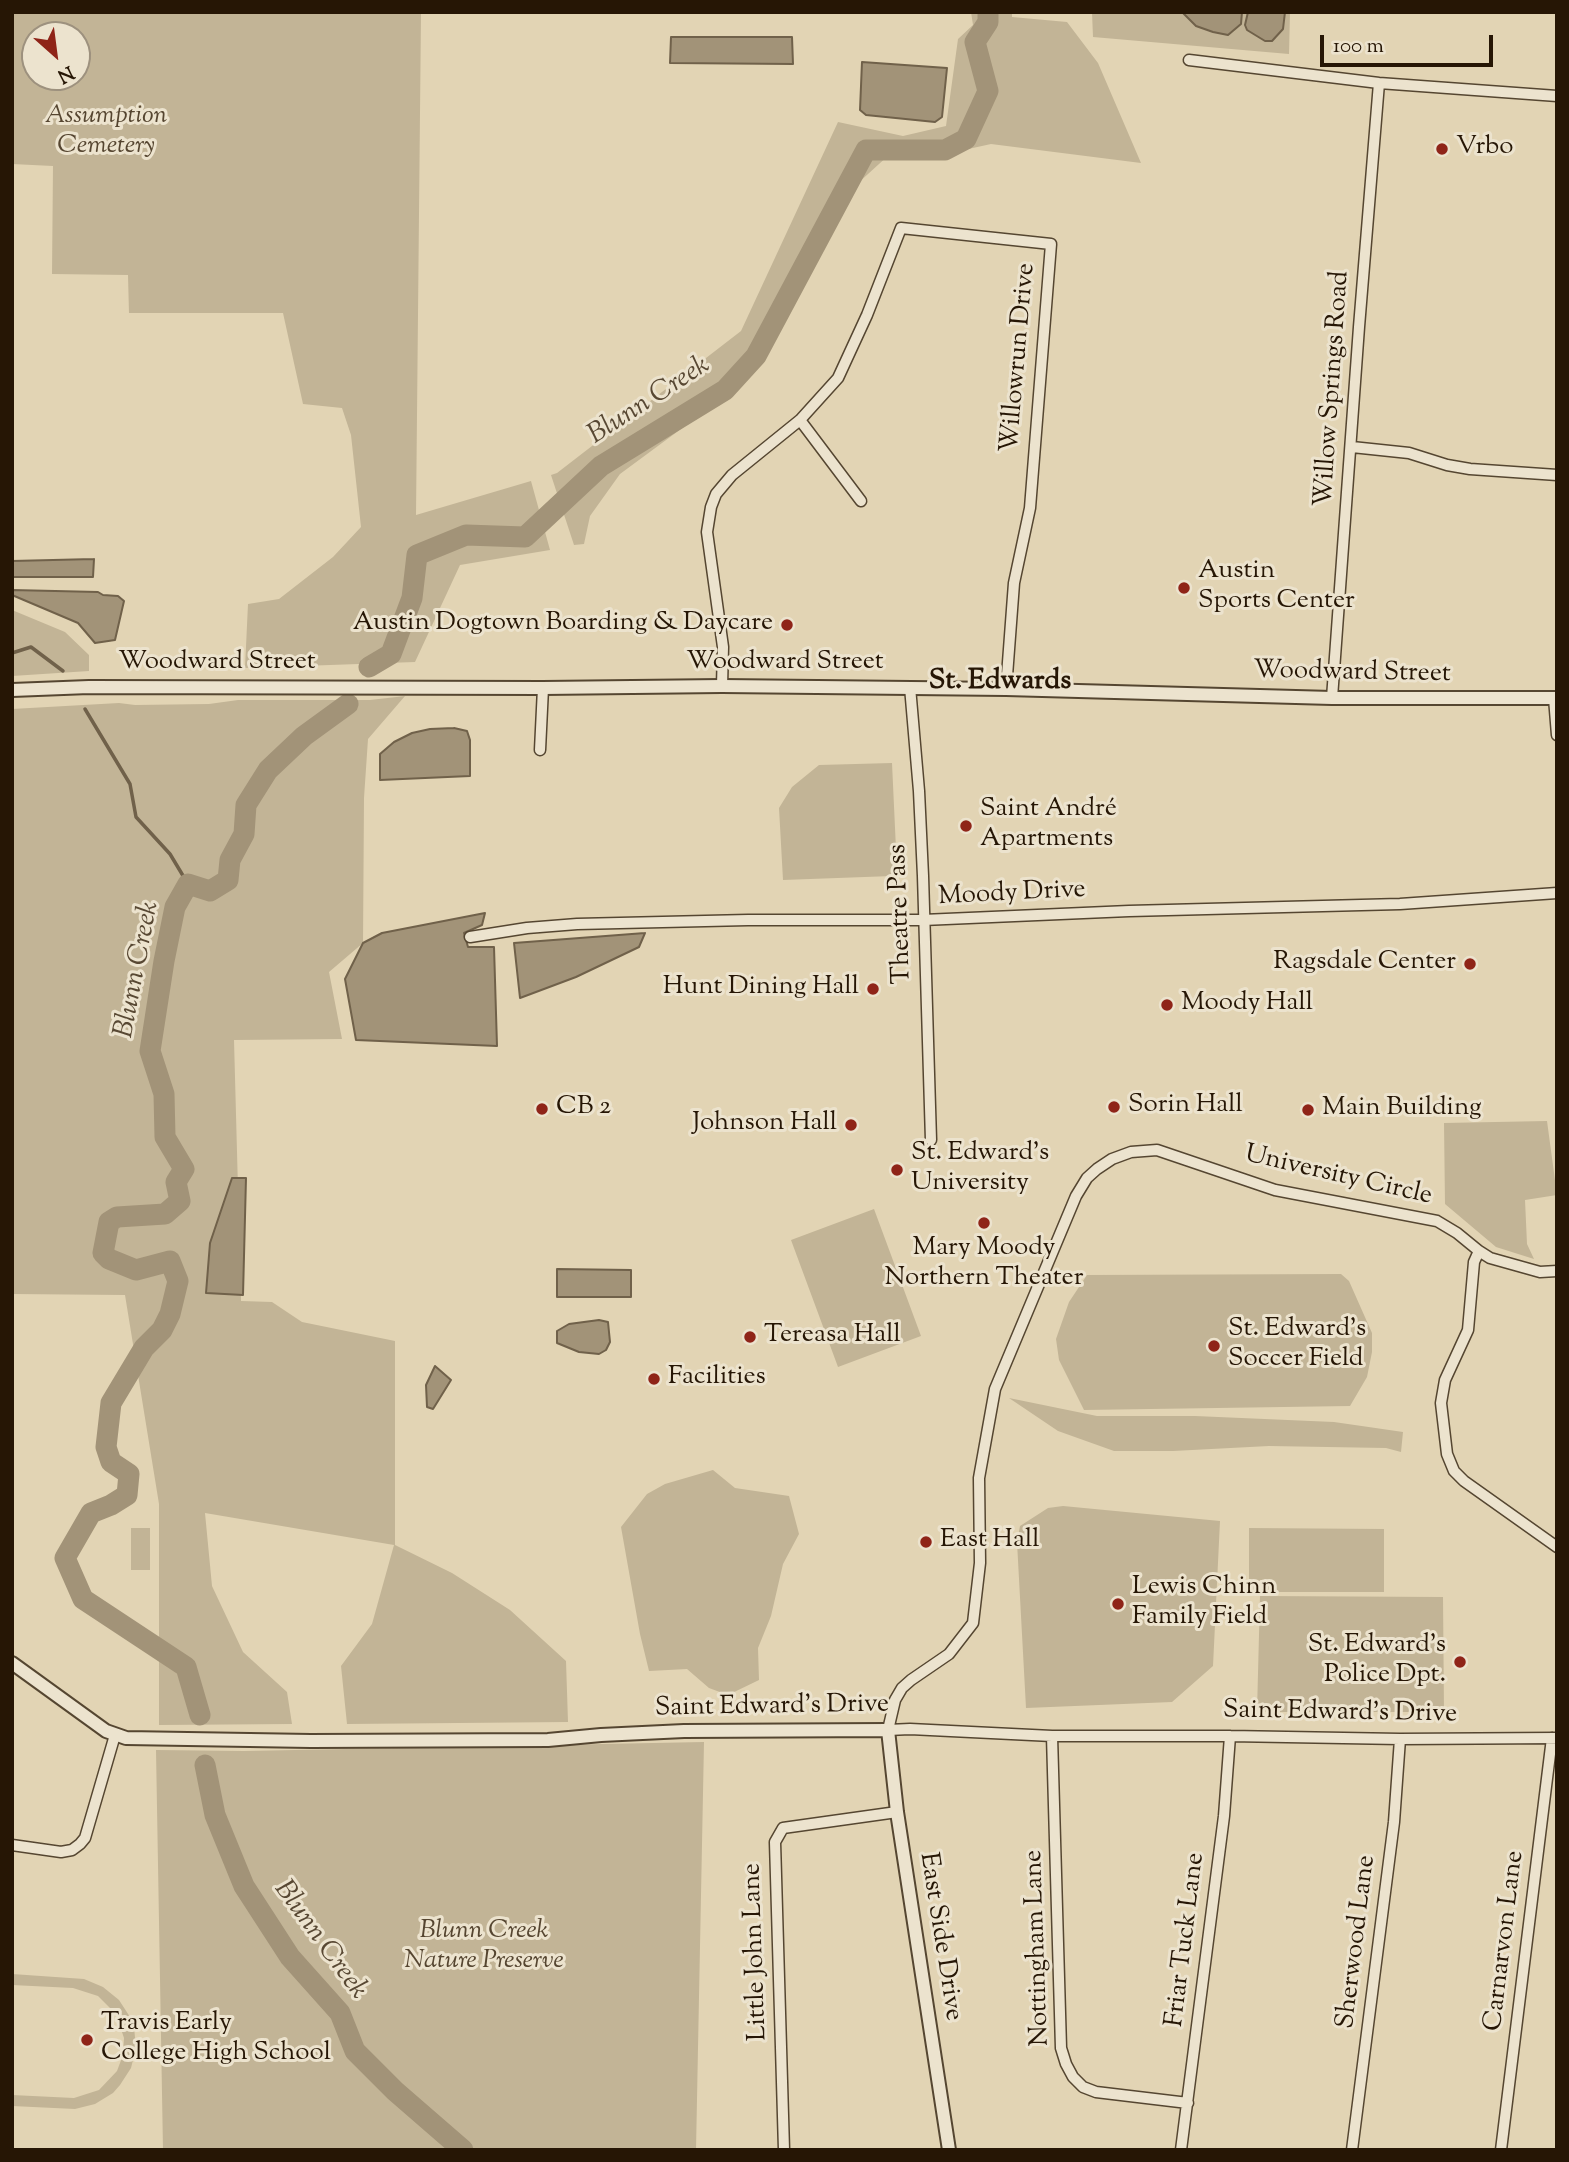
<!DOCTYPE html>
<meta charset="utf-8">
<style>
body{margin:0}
#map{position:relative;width:1569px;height:2162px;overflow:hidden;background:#e2d4b4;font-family:"Sorts Mill Goudy",serif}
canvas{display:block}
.frame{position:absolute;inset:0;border:14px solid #261605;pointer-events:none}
.north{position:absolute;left:21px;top:21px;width:70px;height:70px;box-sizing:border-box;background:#ece3ce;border:2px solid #9d917e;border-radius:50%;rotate:152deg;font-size:19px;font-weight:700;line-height:28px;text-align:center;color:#261605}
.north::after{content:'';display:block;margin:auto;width:24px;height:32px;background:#8f2418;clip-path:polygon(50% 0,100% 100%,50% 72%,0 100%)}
.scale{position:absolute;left:1320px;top:35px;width:173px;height:32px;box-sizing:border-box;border:4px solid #261605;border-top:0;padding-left:9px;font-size:21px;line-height:24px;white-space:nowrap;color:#261605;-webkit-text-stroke:5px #ece3ce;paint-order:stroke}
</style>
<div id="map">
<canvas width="1569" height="2162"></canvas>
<div class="frame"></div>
<div class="north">N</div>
<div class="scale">100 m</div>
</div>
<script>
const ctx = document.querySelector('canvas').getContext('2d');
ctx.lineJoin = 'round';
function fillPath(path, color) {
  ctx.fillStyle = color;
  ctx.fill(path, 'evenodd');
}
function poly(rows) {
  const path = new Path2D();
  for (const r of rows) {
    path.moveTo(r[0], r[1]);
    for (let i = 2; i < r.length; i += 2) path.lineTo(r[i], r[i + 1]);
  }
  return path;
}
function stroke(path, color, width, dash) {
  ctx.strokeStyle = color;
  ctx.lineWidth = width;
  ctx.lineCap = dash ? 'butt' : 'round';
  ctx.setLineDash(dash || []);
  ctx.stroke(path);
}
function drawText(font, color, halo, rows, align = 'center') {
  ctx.font = font + ' "Sorts Mill Goudy",serif';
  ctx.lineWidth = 6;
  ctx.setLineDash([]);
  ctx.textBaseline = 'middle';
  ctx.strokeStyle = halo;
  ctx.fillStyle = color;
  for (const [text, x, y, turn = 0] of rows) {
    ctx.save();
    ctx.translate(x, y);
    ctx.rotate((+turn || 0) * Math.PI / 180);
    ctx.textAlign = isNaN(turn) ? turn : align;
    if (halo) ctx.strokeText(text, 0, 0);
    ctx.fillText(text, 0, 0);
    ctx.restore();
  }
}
const green = poly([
 [12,12,421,12,416,515,531,481,550,550,460,565,415,662,245,668,248,604,279,599,333,557,361,527,351,435,342,408,303,404,283,313,129,313,128,275,52,274,53,166,12,164],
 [35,35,77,35,77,77,35,77],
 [971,12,1012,12,1012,17,1067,22,1098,63,1141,163,991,144,941,155,890,154,857,184,764,350,751,367,727,395,620,474,590,516,584,544,574,545,551,475,557,473,741,331,838,122,903,136,946,126,958,39,973,25],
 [1092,12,1290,12,1289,54,1093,37],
 [12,610,65,632,89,655,89,671,12,676],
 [405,696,368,739,364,798,363,943,329,972,342,1039,234,1040,241,1301,272,1302,302,1322,395,1341,395,1545,452,1573,510,1610,566,1661,568,1722,347,1724,341,1666,372,1624,394,1545,205,1513,212,1586,243,1652,287,1692,292,1724,159,1725,159,1504,125,1295,12,1294,12,709,119,703,135,705,209,704,238,700,370,700],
 [892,763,897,871,892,876,783,880,779,808,792,787,819,765],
 [1547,1121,1557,1195,1525,1200,1527,1244,1534,1259,1496,1247,1445,1204,1444,1123],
 [874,1209,921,1336,838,1367,791,1240],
 [1341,1274,1349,1281,1372,1333,1372,1352,1367,1377,1350,1406,1084,1410,1059,1360,1056,1339,1069,1302,1087,1275],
 [1009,1398,1097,1416,1195,1416,1334,1422,1403,1432,1401,1452,1386,1448,1269,1446,1173,1451,1114,1451,1058,1431],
 [713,1470,735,1488,789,1496,799,1534,783,1564,771,1616,758,1648,759,1680,728,1695,709,1688,687,1669,649,1671,640,1634,621,1527,647,1494,665,1484],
 [1063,1506,1220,1521,1213,1666,1172,1702,1026,1708,1017,1542,1020,1526,1048,1508],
 [131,1528,150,1528,150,1570,131,1570],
 [1249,1528,1384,1529,1384,1592,1249,1592],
 [1260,1596,1443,1597,1444,1712,1257,1712],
 [704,1742,696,2150,163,2150,156,1750,244,1751],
 [12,1974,84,1979,103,1987,119,2000,130,2017,134,2027,136,2048,131,2068,120,2085,113,2093,95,2104,75,2109,12,2106,12,2095,74,2098,99,2090,117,2071,123,2055,124,2038,116,2014,98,1996,73,1988,12,1985]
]);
const water = poly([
 [1182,12,1242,12,1241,24,1228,35,1213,32,1196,26,1182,12],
 [1248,12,1285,12,1283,29,1272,41,1265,41,1247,30,1245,25,1248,12],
 [671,37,792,37,793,64,670,63,671,37],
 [862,62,947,68,942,117,935,122,866,115,860,110,862,62],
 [94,559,93,577,12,577,12,561,94,559],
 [12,590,98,592,103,595,118,596,124,601,115,640,95,643,78,623,12,595,12,590],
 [454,728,467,731,470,740,470,776,380,780,380,754,394,742,412,733,430,729,454,728],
 [485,913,482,925,464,933,468,947,494,947,497,1046,356,1040,345,979,363,943,382,933,485,913],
 [645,933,639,947,576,977,520,998,514,943,645,933],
 [232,1178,246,1178,243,1295,206,1293,210,1243,232,1178],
 [557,1269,631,1270,631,1297,557,1297,557,1269],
 [599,1320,608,1322,610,1342,606,1350,599,1354,579,1352,557,1343,557,1331,569,1324,599,1320],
 [435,1366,451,1380,433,1409,427,1407,426,1385,435,1366]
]);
const stream = poly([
 [12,653,31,647,63,671],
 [85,709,130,784,136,817,170,854,188,884]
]);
const river = poly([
 [369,667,391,654,412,598,417,555,466,535,525,537,601,466,725,390,756,356,866,150,945,150,966,139,988,91,975,42,988,22,988,12],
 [200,1715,186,1667,83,1599,65,1558,91,1513,111,1505,127,1495,129,1474,111,1462,106,1447,111,1403,144,1348,162,1330,170,1314,178,1281,170,1261,136,1270,109,1259,103,1253,109,1222,117,1217,165,1214,180,1201,176,1182,184,1169,165,1137,164,1094,150,1051,164,961,175,907,188,884,210,891,228,880,230,860,244,834,246,805,268,770,304,736,348,704],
 [205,1765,215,1815,244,1886,290,1957,340,2013,355,2051,395,2091,463,2150]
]);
const minor = poly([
 [1189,60,1379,83,1557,96],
 [800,420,861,501],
 [1352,447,1409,453,1447,465,1470,469,1557,475],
 [722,686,723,647,707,532,711,507,716,494,732,475,800,420,838,378,867,315,901,228,1051,244,1030,508,1014,583,1006,689],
 [910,687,919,791,923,876,931,1140],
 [1332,698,1359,327,1379,83],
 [1554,698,1557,735],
 [540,750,543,688],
 [470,937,527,928,577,924,748,920,923,920,1129,911,1400,904,1557,893],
 [1479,1251,1474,1262,1468,1330,1445,1380,1441,1403,1447,1454,1454,1471,1464,1481,1557,1547],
 [1557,1271,1540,1272,1490,1258,1479,1251,1457,1233,1437,1221,1275,1190,1157,1150,1131,1152,1112,1159,1097,1169,1087,1178,1076,1196,995,1389,979,1478,980,1563,973,1623,949,1654,911,1680,902,1688,895,1700,888,1730,910,1729,1052,1736,1230,1736,1400,1739,1557,1738],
 [1052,1736,1061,2048,1066,2064,1073,2077,1083,2087,1096,2092,1188,2103],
 [12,1845,61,1852,72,1850,80,1844,85,1838,115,1735],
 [784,2150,775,1842,783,1828,897,1812],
 [1181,2150,1224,1816,1230,1736],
 [1352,2150,1394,1822,1400,1739],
 [1501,2150,1552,1738]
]);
const tertiary = poly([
 [12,690,89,687,543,688,722,686,1006,689,1332,698,1557,698],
 [12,1663,106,1731,126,1738,311,1741,548,1740,601,1735,684,1731,888,1730,897,1812,949,2150]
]);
const markers = [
 [1442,149,7,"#8f2418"],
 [1184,588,7,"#8f2418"],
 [787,625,7,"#8f2418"],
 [966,826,7,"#8f2418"],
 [1470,964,7,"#8f2418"],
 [873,989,7,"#8f2418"],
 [1167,1005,7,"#8f2418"],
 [1114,1107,7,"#8f2418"],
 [542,1109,7,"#8f2418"],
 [1308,1110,7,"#8f2418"],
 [851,1125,7,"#8f2418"],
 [897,1170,7,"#8f2418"],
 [984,1223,7,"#8f2418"],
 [750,1337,7,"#8f2418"],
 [1214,1346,7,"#8f2418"],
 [654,1379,7,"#8f2418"],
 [926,1542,7,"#8f2418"],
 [1118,1604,7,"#8f2418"],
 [1460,1662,7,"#8f2418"],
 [87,2040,7,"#8f2418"]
];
const parkNames = [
 ["Assumption",106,118],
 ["Cemetery",106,148],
 ["Blunn Creek",484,1933],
 ["Nature Preserve",484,1963]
];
const poiNames = [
 ["Vrbo",1456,149],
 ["Austin",1198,573],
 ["Sports Center",1198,603],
 ["Austin Dogtown Boarding & Daycare",773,625,"right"],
 ["Saint André",980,811],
 ["Apartments",980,841],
 ["Ragsdale Center",1456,964,"right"],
 ["Hunt Dining Hall",859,989,"right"],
 ["Moody Hall",1181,1005],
 ["Sorin Hall",1128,1107],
 ["CB 2",556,1109],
 ["Main Building",1322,1110],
 ["Johnson Hall",837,1125,"right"],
 ["St. Edward's",911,1155],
 ["University",911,1185],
 ["Mary Moody",984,1250,"center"],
 ["Northern Theater",984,1280,"center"],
 ["St. Edward's",1228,1331],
 ["Soccer Field",1228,1361],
 ["Tereasa Hall",764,1337],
 ["Facilities",668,1379],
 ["East Hall",940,1542],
 ["Lewis Chinn",1132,1589],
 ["Family Field",1132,1619],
 ["St. Edward's",1446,1647,"right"],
 ["Police Dpt.",1446,1677,"right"],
 ["Travis Early",101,2025],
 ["College High School",101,2055]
];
const streetNames = [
 ["Willowrun Drive",1020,358,-85],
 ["Willow Springs Road",1334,389,-86],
 ["Woodward Street",217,664],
 ["Woodward Street",785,664],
 ["Woodward Street",1352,674,1],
 ["Moody Drive",1012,895,-3],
 ["Theatre Pass",902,914,-92],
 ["University Circle",1338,1177,13],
 ["Saint Edward's Drive",772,1708,-1],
 ["Saint Edward's Drive",1340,1714,1],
 ["East Side Drive",939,1937,81],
 ["Friar Tuck Lane",1187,1940,-83],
 ["Carnarvon Lane",1506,1941,-83],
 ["Sherwood Lane",1358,1942,-83],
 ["Nottingham Lane",1039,1948,-92],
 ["Little John Lane",757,1952,-92]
];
const waterNames = [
 ["Blunn Creek",650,402,-33],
 ["Blunn Creek",139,970,-79],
 ["Blunn Creek",319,1941,54]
];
const neighbourhoodNames = [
 ["St. Edwards",1000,683]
];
fillPath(green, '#c2b496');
fillPath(water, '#a29378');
stroke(water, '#70614a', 2);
stroke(stream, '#70614a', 3.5);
stroke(river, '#a29378', 21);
stroke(minor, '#554631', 13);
stroke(tertiary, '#554631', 16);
stroke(minor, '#ece3ce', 10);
stroke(tertiary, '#ece3ce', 12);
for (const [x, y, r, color] of markers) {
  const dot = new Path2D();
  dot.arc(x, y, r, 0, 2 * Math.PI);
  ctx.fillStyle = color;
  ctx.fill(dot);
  stroke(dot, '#ece3ce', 2.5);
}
drawText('italic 26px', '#554530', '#ece3ce', parkNames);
drawText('26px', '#261605', '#ece3ce', poiNames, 'left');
drawText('26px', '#261605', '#ece3ce', streetNames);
drawText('italic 28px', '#584833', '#ece3ce', waterNames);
drawText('bold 28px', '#261605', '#ece3ce', neighbourhoodNames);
</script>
